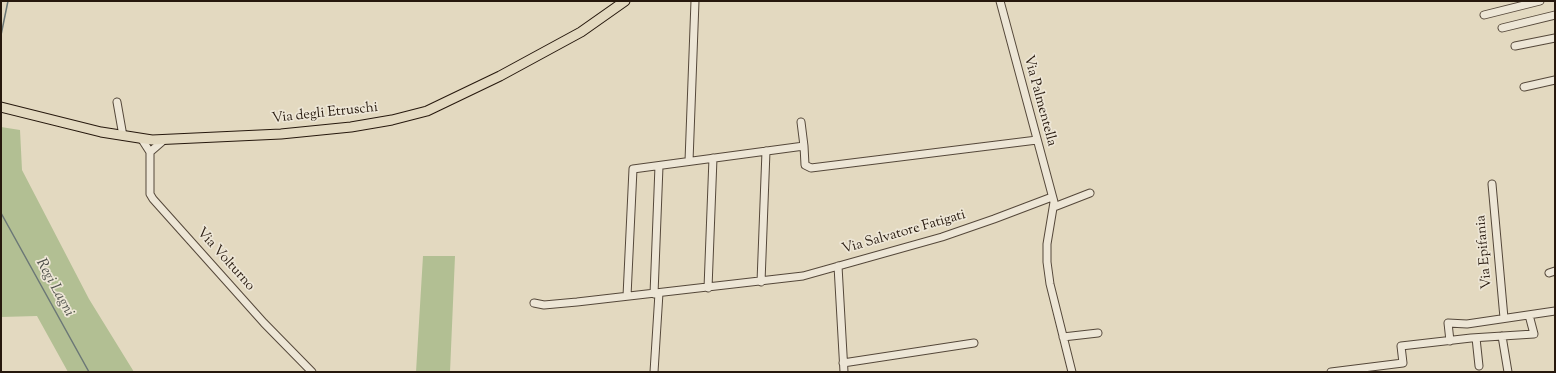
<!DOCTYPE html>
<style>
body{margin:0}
#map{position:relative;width:1556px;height:373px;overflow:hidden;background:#e3d9c0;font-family:"Sorts Mill Goudy",serif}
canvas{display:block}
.frame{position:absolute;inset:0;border:2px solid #26180d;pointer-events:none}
</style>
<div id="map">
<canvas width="1556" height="373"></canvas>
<div class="frame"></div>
</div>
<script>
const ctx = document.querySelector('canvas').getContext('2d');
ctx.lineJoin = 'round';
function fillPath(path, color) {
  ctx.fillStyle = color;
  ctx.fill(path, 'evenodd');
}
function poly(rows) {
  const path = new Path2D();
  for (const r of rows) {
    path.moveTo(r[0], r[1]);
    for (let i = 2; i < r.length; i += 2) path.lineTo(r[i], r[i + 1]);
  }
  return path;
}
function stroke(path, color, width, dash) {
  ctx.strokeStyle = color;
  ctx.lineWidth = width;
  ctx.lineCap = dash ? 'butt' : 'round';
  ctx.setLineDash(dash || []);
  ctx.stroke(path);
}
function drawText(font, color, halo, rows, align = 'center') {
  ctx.font = font + ' "Sorts Mill Goudy",serif';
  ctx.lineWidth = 3.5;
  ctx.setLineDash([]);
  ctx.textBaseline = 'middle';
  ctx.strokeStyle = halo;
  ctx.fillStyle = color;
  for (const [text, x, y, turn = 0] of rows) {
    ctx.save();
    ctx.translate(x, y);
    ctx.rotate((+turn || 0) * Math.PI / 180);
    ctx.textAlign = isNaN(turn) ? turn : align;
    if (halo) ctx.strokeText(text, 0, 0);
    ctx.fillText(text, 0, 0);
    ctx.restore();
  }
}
const green = poly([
 [1,127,20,130,22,170,89,299,134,372,68,372,37,316,1,317],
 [423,256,455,256,450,372,416,372]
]);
const stream = poly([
 [1,35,8,1],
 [1,213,89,372]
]);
const minor = poly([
 [1000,1,1054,202,1047,244,1047,262,1050,284,1072,372],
 [1484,15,1540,1],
 [1502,28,1555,15],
 [1515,46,1555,38],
 [1524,87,1555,80],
 [117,102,123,136],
 [801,122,804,146],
 [141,138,150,152,150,194,153,199,264,323,312,372],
 [150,152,165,139],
 [689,161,695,1],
 [1492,184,1504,318],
 [1054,207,1090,193],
 [838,266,844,372],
 [1549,273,1555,271],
 [761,282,766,151],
 [708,288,713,158],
 [654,294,659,166],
 [627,296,633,169,804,146,805,165,811,168,1037,140],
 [534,303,544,305,577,302,803,276,942,237,994,219,1052,197],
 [1502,336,1508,372],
 [1063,337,1098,333],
 [1476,338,1479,366],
 [1450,341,1448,323,1467,324,1555,311],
 [843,363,974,343],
 [654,372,659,293],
 [1331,372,1403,363,1401,346,1471,338,1534,334,1529,315]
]);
const major = poly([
 [1,107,101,132,152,140,281,134,351,127,392,120,427,111,500,76,581,32,625,1]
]);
const streetNames = [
 ["Via Palmentella",1039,101,75],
 ["Via degli Etruschi",325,114,-6],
 ["Via Salvatore Fatigati",904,233,-16],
 ["Via Epifania",1485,252,-95],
 ["Via Volturno",225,260,48]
];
const waterNames = [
 ["Regi Lagni",54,288,61]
];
fillPath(green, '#b2bf93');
stroke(stream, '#6b7776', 1.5);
stroke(minor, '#55483a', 9);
stroke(major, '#26180d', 11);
stroke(minor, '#ede6d6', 7);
stroke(major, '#e3d9c0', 9);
drawText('14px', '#26180d', '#ede6d6', streetNames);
drawText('italic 15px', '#4e504a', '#ede6d6', waterNames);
</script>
